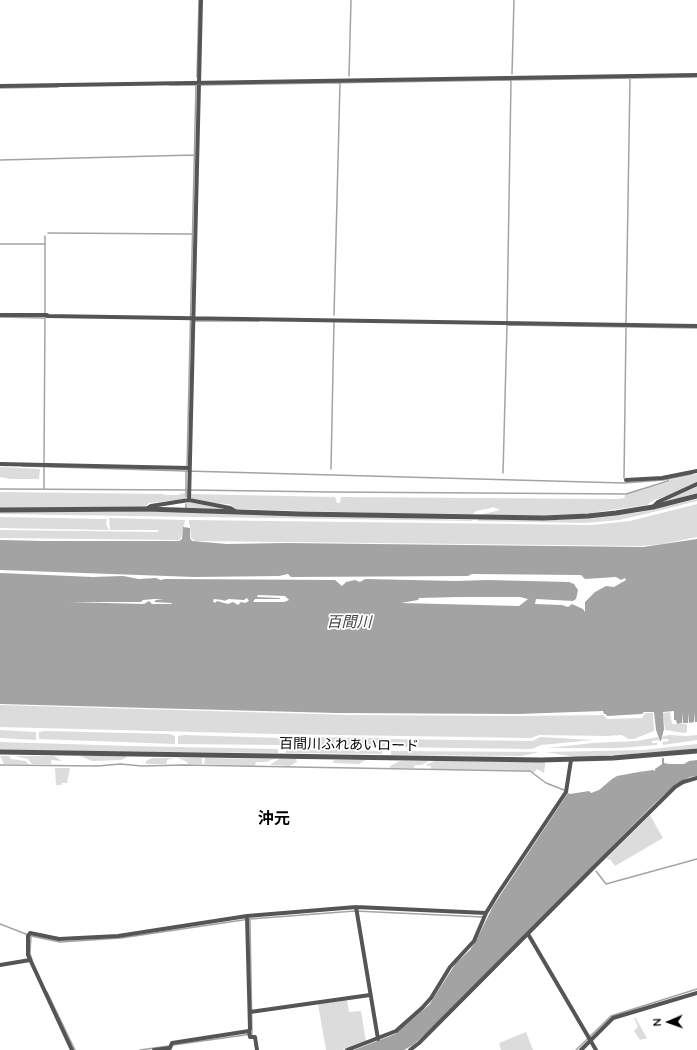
<!DOCTYPE html>
<meta charset="utf-8">
<style>
body{margin:0}
#map{position:relative;width:697px;height:1050px;overflow:hidden;background:#fff;font-family:Quicksand,sans-serif}
canvas{display:block}
.north{position:absolute;left:649px;top:1002px;width:40px;height:40px;-webkit-text-stroke:3px #fff;paint-order:stroke;rotate:268deg;font-size:11px;font-weight:700;line-height:16px;text-align:center;color:#000}
.north::after{content:'';display:block;margin:auto;width:14px;height:18px;background:#000;clip-path:polygon(50% 0,100% 100%,50% 72%,0 100%)}
</style>
<div id="map">
<canvas width="697" height="1050"></canvas>
<div class="north">N</div>
</div>
<script>
const ctx = document.querySelector('canvas').getContext('2d');
ctx.lineJoin = 'round';
function fillPath(path, color) {
  ctx.fillStyle = color;
  ctx.fill(path, 'evenodd');
}
function poly(rows) {
  const path = new Path2D();
  for (const r of rows) {
    path.moveTo(r[0], r[1]);
    for (let i = 2; i < r.length; i += 2) path.lineTo(r[i], r[i + 1]);
  }
  return path;
}
function stroke(path, color, width, dash) {
  ctx.strokeStyle = color;
  ctx.lineWidth = width;
  ctx.lineCap = dash ? 'butt' : 'round';
  ctx.setLineDash(dash || []);
  ctx.stroke(path);
}
function drawText(font, color, halo, rows, align = 'center') {
  ctx.font = font + ' Quicksand,"Noto Sans JP",sans-serif';
  ctx.lineWidth = 3.5;
  ctx.setLineDash([]);
  ctx.textBaseline = 'middle';
  ctx.strokeStyle = halo;
  ctx.fillStyle = color;
  for (const [text, x, y, turn = 0] of rows) {
    ctx.save();
    ctx.translate(x, y);
    ctx.rotate((+turn || 0) * Math.PI / 180);
    ctx.textAlign = isNaN(turn) ? turn : align;
    if (halo) ctx.strokeText(text, 0, 0);
    ctx.fillText(text, 0, 0);
    ctx.restore();
  }
}
const green = poly([
 [0,467,40,469,39,479,10,479,0,477],
 [697,474,697,483,673,494,654,500,647,505,583,514,542,516,479,515,500,510,493,507,491,508,476,511,473,514,375,513,235,509,229,504,210,503,193,499,190,497,190,494,335,497,337,503,340,503,341,497,618,499,624,498,626,494,669,482,669,480],
 [697,486,697,493,663,502],
 [0,492,164,494,165,495,178,495,185,493,185,499,149,503,143,508,0,508],
 [697,499,697,501,666,509,619,520,584,523,477,521,479,519,553,520,605,517,641,512],
 [187,502,222,508,222,509,187,508],
 [697,504,697,537,662,544,640,546,195,541,191,538,190,525,189,525,189,520,593,525,630,521],
 [0,512,188,512,472,520,471,521,0,514],
 [0,517,107,519,106,524,109,530,0,528],
 [109,518,185,520,181,538,179,540,0,538,0,530,158,532,158,530,110,530],
 [0,705,351,715,515,716,604,715,607,719,642,718,645,713,653,713,654,731,634,739,628,739,622,735,606,736,539,735,531,738,274,734,0,727],
 [670,712,672,724,687,724,687,732,684,733,665,730,663,713],
 [0,730,36,732,36,740,0,738],
 [45,731,170,734,175,736,175,744,39,739,39,732],
 [184,735,280,738,281,745,178,744,178,736],
 [670,735,686,736,697,735,697,740,663,745,662,742,669,741,668,739,662,739,663,736],
 [289,737,386,738,385,747,284,746,284,738],
 [540,737,593,740,541,745,532,749,388,747,389,739,533,741],
 [658,737,659,740,652,741,652,743,657,743,657,745,619,748,548,748,593,743,637,741],
 [0,742,130,746,278,749,278,753,0,750],
 [697,744,697,748,666,752,576,757,546,752,643,750],
 [286,749,382,751,382,754,286,753],
 [391,751,538,752,539,752,522,756,391,755],
 [0,756,9,756,11,759,26,761,28,764,4,764],
 [15,756,54,756,62,761,51,760,51,764,32,764,28,759],
 [80,756,127,756,127,757,121,760,92,761],
 [152,758,174,758,167,760,166,764,146,764,146,761],
 [178,758,202,758,202,764,188,764,187,762],
 [205,758,274,759,266,762,256,762,255,766,204,764],
 [279,759,296,759,297,762,290,766,271,765,271,764],
 [334,760,366,760,359,764,333,763],
 [400,761,429,761,421,765,415,765,414,768,390,768,390,766],
 [435,761,545,762,545,766,544,773,537,769,534,773,530,771,523,770,431,769,431,766,425,765],
 [55,768,70,768,67,783,62,783,61,785,56,785],
 [650,815,663,838,615,866,610,859,608,860,607,858],
 [347,1000,349,1012,361,1011,366,1042,342,1050,326,1050,318,1004],
 [635,1017,647,1038,645,1039,643,1039,640,1040,634,1031,638,1027,634,1018],
 [526,1032,533,1050,501,1050,499,1043]
]);
const water = poly([
 [183,527,190,528,190,538,192,541,227,544,286,543,643,547,697,539,697,722,695,722,694,712,694,722,689,723,688,713,688,723,683,723,682,712,682,723,677,724,676,720,674,720,674,711,663,712,664,729,661,741,660,741,656,730,654,712,644,712,642,714,607,716,606,714,604,714,603,711,518,714,336,713,0,704,0,573,93,577,123,576,139,579,156,578,161,580,165,579,335,580,342,586,346,582,355,580,360,582,365,579,457,581,487,580,569,582,574,584,578,590,576,599,573,601,536,599,535,604,562,605,568,607,572,604,583,609,585,612,585,602,595,592,606,586,614,587,626,580,625,578,621,580,616,577,585,579,581,575,472,574,468,576,291,577,288,574,279,576,195,577,0,570,0,540,44,541,179,541,182,539],
 [258,595,285,596,289,600,284,602,253,602,255,599,280,599,280,598,257,597],
 [458,597,520,597,528,599,519,606,401,603,418,600,419,598],
 [247,598,249,601,245,603,241,602,238,605,233,602,228,604,217,601,215,603,213,601,214,599,223,600,224,601,229,599,244,600],
 [154,599,164,599,156,600,154,602,172,603,171,604,152,604,149,601,144,604,69,602,141,602,143,600],
 [662,758,664,758,664,763,669,764,684,764,689,761,697,760,697,776,690,777,676,784,654,804,432,1028,413,1045,404,1050,354,1050,395,1034,429,1005,456,963,470,950,477,939,493,906,568,793,570,794,589,791,591,793,599,790,612,779,617,776,639,772,653,770,655,771,655,769,662,764]
]);
const stream = poly([
 [512,74,514,0],
 [349,76,351,0],
 [197,77,199,0],
 [170,85,196,85],
 [201,85,697,77],
 [0,88,58,87],
 [0,160,194,155],
 [48,233,192,234],
 [0,244,44,244],
 [45,314,45,236],
 [334,315,340,83],
 [0,317,44,318],
 [195,321,259,321],
 [507,321,511,81],
 [626,323,630,79],
 [507,325,697,328],
 [44,463,45,317],
 [22,466,186,471],
 [187,467,196,85],
 [331,469,334,321],
 [186,471,624,483,663,480,692,474],
 [503,473,507,325],
 [624,478,626,328],
 [44,488,44,466],
 [0,489,187,490],
 [191,490,330,492,626,494,668,481,668,480],
 [186,497,186,471],
 [186,504,186,508],
 [0,765,98,766,120,764,142,766,183,765,522,771,530,771,546,783,564,790],
 [596,871,606,884,697,859],
 [0,924,31,936,60,942,121,938,250,919,355,911,483,917],
 [31,936,30,953,32,960],
 [47,992,75,1050],
 [173,1045,252,1034,250,920],
 [140,1050,169,1046],
 [576,1050,611,1016,697,989]
]);
const minor = poly([
 [0,86,697,75],
 [0,315,47,315],
 [47,316,697,326],
 [0,464,189,468],
 [626,480,662,478,697,471],
 [189,500,201,0],
 [653,507,658,502,697,484],
 [146,509,151,506,189,500,230,508,235,511],
 [356,907,378,1039],
 [247,916,250,1029,249,1031,250,1037,255,1037,257,1050],
 [528,934,596,1050],
 [0,965,30,960],
 [250,1012,370,995],
 [72,1050,28,955,28,936,30,933,59,939,118,936,247,916,356,907,486,913],
 [154,1050,170,1048,172,1043,249,1031],
 [347,1050,396,1031,422,1008,431,998,450,967,474,941,486,913,497,895,566,792,571,760],
 [410,1050,419,1043,595,866,675,787,683,782,697,778],
 [581,1050,613,1018,697,993]
]);
const tertiary = poly([
 [0,510,146,509,300,514,544,518,588,516,616,513,653,507,697,496],
 [0,752,541,760,613,758,697,751]
]);
const streetNames = [
 ["百間川ふれあいロード",349,745,1]
];
const waterNames = [
 ["百間川",349,622]
];
const quarterNames = [
 ["沖元",274,819]
];
fillPath(green, '#dcdcdc');
fillPath(water, '#a3a3a3');
stroke(stream, '#a3a3a3', 1.5);
stroke(minor, '#555', 4);
stroke(tertiary, '#555', 5);
drawText('14px', '#000', '#fff', streetNames);
drawText('italic 15px', '#444', '#fff', waterNames);
drawText('bold 16px', '#000', '#fff', quarterNames);
</script>
